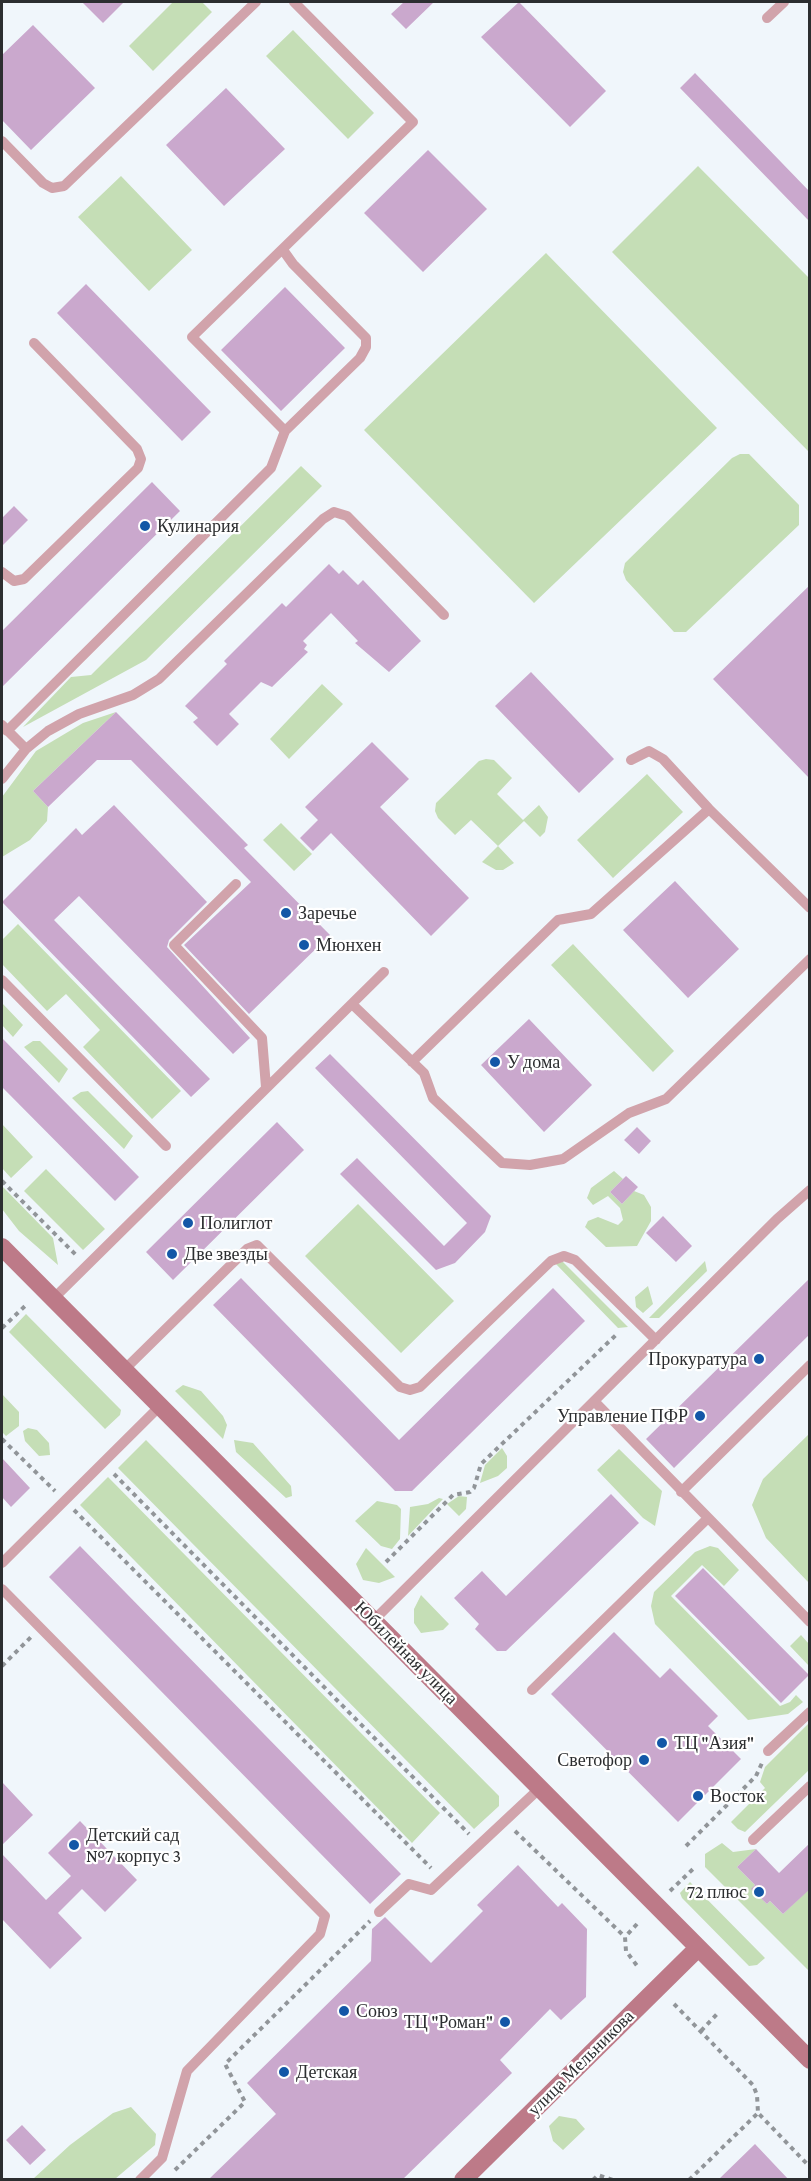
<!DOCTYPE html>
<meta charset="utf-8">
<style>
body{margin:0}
#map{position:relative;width:811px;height:2181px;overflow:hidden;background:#f0f6fb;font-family:"Crimson Pro",serif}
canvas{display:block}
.frame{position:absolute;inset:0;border:3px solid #2c2e30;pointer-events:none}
</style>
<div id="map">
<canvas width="811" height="2181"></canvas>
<div class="frame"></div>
</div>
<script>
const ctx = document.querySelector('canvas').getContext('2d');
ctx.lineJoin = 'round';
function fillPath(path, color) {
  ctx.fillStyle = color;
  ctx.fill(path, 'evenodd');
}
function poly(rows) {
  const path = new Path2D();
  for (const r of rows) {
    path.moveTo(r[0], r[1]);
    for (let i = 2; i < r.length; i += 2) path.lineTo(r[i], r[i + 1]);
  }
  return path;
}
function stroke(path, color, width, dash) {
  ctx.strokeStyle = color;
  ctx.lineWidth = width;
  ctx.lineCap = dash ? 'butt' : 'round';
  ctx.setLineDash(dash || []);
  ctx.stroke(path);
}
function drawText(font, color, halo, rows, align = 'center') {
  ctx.font = font + ' "Crimson Pro",serif';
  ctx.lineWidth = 4.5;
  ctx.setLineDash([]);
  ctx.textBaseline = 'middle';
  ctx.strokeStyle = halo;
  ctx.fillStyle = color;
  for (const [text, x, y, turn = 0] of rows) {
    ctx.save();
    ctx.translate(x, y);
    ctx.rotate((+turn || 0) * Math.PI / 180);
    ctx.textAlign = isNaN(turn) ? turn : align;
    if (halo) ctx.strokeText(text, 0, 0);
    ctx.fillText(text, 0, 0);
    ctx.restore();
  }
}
const green = poly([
 [173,2,202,2,212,12,153,71,129,46],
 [293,30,374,113,348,139,266,56],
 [698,166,809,278,809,452,612,252],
 [121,176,192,250,149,291,78,217],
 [546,253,717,428,534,603,364,430],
 [740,454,749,454,799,505,799,525,686,632,674,632,626,580,623,572,625,563,732,458],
 [301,466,322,486,146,660,23,727,71,677,91,675],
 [322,684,343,704,289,759,270,739],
 [116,712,33,791,48,807,47,821,30,840,2,857,2,797,36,751,83,723],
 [486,759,494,760,512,778,497,794,523,820,539,805,548,817,545,832,540,837,524,821,498,846,514,863,503,870,496,870,482,862,498,846,471,820,455,835,438,818,435,811,436,803,479,761],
 [647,774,683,812,613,878,577,840],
 [281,823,312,854,294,871,263,840],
 [18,924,181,1091,152,1119,83,1047,100,1030,66,994,47,1011,2,964,2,940],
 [573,944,674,1051,653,1072,551,965],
 [2,1003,23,1025,13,1037,2,1025],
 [33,1041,40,1041,68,1069,59,1083,24,1047],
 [88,1091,133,1136,124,1149,72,1098,81,1092],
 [2,1124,33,1157,11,1178,2,1168],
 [46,1169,105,1229,83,1250,24,1191],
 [614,1171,623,1179,610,1192,622,1204,634,1191,644,1195,651,1207,651,1221,637,1246,606,1247,585,1227,588,1221,598,1217,618,1225,623,1220,620,1208,608,1196,593,1205,587,1198,591,1188],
 [2,1186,53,1238,58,1265,19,1231,2,1209],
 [358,1204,454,1301,401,1353,305,1256],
 [705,1261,707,1271,659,1318,649,1318],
 [554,1262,563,1262,628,1327,618,1328],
 [648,1286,653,1304,643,1313,636,1307,635,1297],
 [26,1314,121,1410,120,1415,105,1429,9,1332],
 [183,1385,201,1391,223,1416,227,1425,223,1439,175,1391],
 [2,1394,19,1412,19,1426,6,1436,2,1432],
 [28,1428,37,1430,49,1443,50,1455,39,1456,25,1441,23,1431],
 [809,1434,809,1583,766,1538,752,1505,763,1479],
 [146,1440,499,1796,499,1806,474,1829,118,1468],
 [234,1440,253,1443,291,1486,292,1496,286,1498,236,1452],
 [502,1448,507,1456,507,1468,498,1476,480,1483,485,1465],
 [619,1449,662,1491,655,1526,643,1518,597,1470],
 [108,1477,440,1813,412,1843,80,1505],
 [459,1496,467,1497,466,1509,459,1516,447,1504],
 [439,1498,443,1499,408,1536,410,1507,428,1504],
 [377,1501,397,1505,401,1509,400,1539,392,1549,381,1546,355,1521],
 [710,1546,718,1548,739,1570,724,1586,702,1565,671,1596,780,1706,790,1702,796,1695,803,1702,788,1714,748,1720,655,1624,651,1606,654,1592,695,1552],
 [366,1548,395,1577,379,1583,363,1580,356,1564],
 [421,1595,449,1624,443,1630,421,1633,414,1623,414,1609],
 [801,1635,809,1644,809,1666,790,1646],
 [809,1723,809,1770,745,1832,738,1829,731,1822,765,1788,760,1782,765,1767],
 [722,1843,733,1852,756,1849,737,1867,755,1885,752,1889,767,1904,770,1901,783,1914,809,1889,809,1971,705,1867,705,1854],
 [690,1882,765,1958,757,1965,749,1966,682,1898,680,1893],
 [131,2107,156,2134,155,2145,115,2179,33,2179,70,2145,113,2113],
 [559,2116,576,2119,585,2129,563,2150,553,2141,549,2126]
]);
const building = poly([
 [82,2,124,2,103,23],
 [404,2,434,2,406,29,391,14],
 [519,2,606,91,570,127,481,37],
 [33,25,95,88,31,150,2,120,2,55],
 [695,73,810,192,810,222,680,88],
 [226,88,285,149,224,206,166,145],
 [428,150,487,209,423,272,364,213],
 [86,284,211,412,182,441,57,313],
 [285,287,345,348,281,411,221,350],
 [152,482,180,511,2,687,2,631],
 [14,506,28,520,2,546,2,518],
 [329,564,339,574,343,570,358,585,363,580,421,641,389,672,355,643,358,641,331,613,303,641,307,645,304,649,308,652,272,687,261,682,229,714,239,724,217,746,193,722,198,718,185,706,227,664,224,661,282,603,286,607],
 [810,585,810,779,713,679],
 [531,672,614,759,579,793,495,706],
 [116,712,248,845,244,848,330,935,249,1014,184,945,251,882,131,760,97,760,48,807,33,791],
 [372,742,409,779,380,807,469,898,431,936,331,833,313,851,300,838,318,820,305,807],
 [114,805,207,902,169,940,167,947,250,1038,233,1054,79,896,54,920,210,1079,191,1097,2,902,76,828,82,835],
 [675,881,739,949,688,998,623,930],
 [529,1019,592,1085,544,1132,481,1065],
 [2,1038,139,1177,115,1201,2,1087],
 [330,1054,491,1216,485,1232,455,1263,436,1270,340,1174,357,1158,444,1246,467,1223,315,1068],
 [277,1122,304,1150,173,1280,146,1252],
 [637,1127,651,1141,639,1154,624,1140],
 [626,1176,638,1187,622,1204,610,1192],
 [663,1216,692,1246,676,1262,646,1233],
 [241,1278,399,1440,553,1288,585,1321,412,1491,395,1491,213,1305],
 [810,1278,810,1334,674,1468,646,1439],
 [2,1458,30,1488,11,1507,2,1497],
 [611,1494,639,1523,506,1651,497,1651,475,1629,479,1624,454,1598,482,1571,506,1596],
 [80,1546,401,1874,370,1904,49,1577],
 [703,1568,809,1675,781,1703,675,1596],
 [614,1632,660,1678,670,1668,718,1716,708,1726,741,1759,678,1822,551,1694],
 [2,1782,33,1815,2,1845],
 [80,1821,137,1880,105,1912,82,1889,58,1913,82,1938,50,1969,2,1919,2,1854,46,1900,71,1876,48,1853],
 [810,1843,810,1889,783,1914,770,1901,767,1904,751,1889,755,1885,737,1867,756,1849,779,1873],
 [518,1865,558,1907,562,1903,587,1929,586,1997,561,2020,550,2009,500,2060,512,2073,402,2180,208,2180,276,2114,247,2083,371,1961,372,1929,385,1917,431,1963,483,1911,477,1905],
 [22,2125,46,2150,30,2165,6,2140],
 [755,2144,789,2180,718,2180]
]);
const path = poly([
 [2,1181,76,1255],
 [2,1328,25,1306],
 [2,1439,55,1491],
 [114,1474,469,1834],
 [74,1510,431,1868],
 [386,1562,453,1495,470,1492,474,1488,481,1464,618,1333],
 [2,1666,31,1637],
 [515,1831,625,1937],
 [686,1846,756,1776,762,1763],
 [670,1891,693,1869],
 [637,1924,625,1937,626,1951,638,1967],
 [674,2004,753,2085,757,2095,758,2113,810,2167],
 [701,2031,719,2012],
 [175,2170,245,2102,225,2064,370,1921],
 [593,2180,598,2175,613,2180],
 [689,2180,758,2113]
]);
const service = poly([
 [767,18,784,2],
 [2,141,43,183,52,188,64,186,256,2],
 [283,250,293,264,366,338,366,347,360,358,285,431,192,337,413,122,294,2],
 [2,572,14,581,24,579,138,468,141,459,137,449,34,343],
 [2,725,26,749],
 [7,731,271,468,285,431],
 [631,760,649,751,663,759,709,809,810,908],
 [2,779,26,749,48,731,79,714,133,695,159,679,323,519,334,512,347,516,444,615],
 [236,884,174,945,262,1038,266,1087],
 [2,980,166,1146],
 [352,1004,424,1073,433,1098,502,1163,530,1165,563,1159,629,1113,666,1099,810,959],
 [412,1062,558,920,591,914,709,809],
 [53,1299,384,972],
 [124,1370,247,1249,257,1245,400,1387,410,1390,420,1387,551,1261,564,1256,575,1260,656,1340],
 [594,1401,810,1622],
 [681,1492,810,1365],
 [2,1563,160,1406],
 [2,1589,325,1916,320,1934,187,2071,162,2158,140,2180],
 [373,1621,777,1219,810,1190],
 [532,1690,707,1519],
 [768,1751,810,1712],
 [753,1840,810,1786],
 [379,1912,409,1884,431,1890,540,1788]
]);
const secondary = poly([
 [2,1247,810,2060],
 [463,2180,698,1948]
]);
const markers = [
 [145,526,6,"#1357a7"],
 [286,913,6,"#1357a7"],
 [304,945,6,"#1357a7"],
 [495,1062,6,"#1357a7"],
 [188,1223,6,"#1357a7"],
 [172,1254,6,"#1357a7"],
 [759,1359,6,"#1357a7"],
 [700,1416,6,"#1357a7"],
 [662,1743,6,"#1357a7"],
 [644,1760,6,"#1357a7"],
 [698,1796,6,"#1357a7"],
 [74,1845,6,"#1357a7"],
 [759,1892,6,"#1357a7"],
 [344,2011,6,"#1357a7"],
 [505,2022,6,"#1357a7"],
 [284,2072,6,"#1357a7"]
];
const poiNames = [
 ["Кулинария",157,526],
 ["Заречье",298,913],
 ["Мюнхен",316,945],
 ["У дома",507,1062],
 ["Полиглот",200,1223],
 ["Две звезды",184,1254],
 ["Прокуратура",747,1359,"right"],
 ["Управление ПФР",688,1416,"right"],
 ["ТЦ \"Азия\"",674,1743],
 ["Светофор",632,1760,"right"],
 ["Восток",710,1796],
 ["Детский сад",86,1835],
 ["№7 корпус 3",86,1856],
 ["72 плюс",747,1892,"right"],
 ["Союз",356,2011],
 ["ТЦ \"Роман\"",493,2022,"right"],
 ["Детская",296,2072]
];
const streetNames = [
 ["Юбилейная улица",406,1653,45],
 ["улица Мельникова",581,2063,-45]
];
fillPath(green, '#c5deb6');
fillPath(building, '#caa8cd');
stroke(path, '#919599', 4, [4.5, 4.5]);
stroke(service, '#d1a3ab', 10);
stroke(secondary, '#bd7a88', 18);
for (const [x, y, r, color] of markers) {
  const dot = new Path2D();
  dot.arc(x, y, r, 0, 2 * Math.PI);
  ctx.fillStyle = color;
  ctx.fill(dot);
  stroke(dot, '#fff', 2);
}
drawText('18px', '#2c2e30', '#fff', poiNames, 'left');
drawText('18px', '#2c2e30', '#fff', streetNames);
</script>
